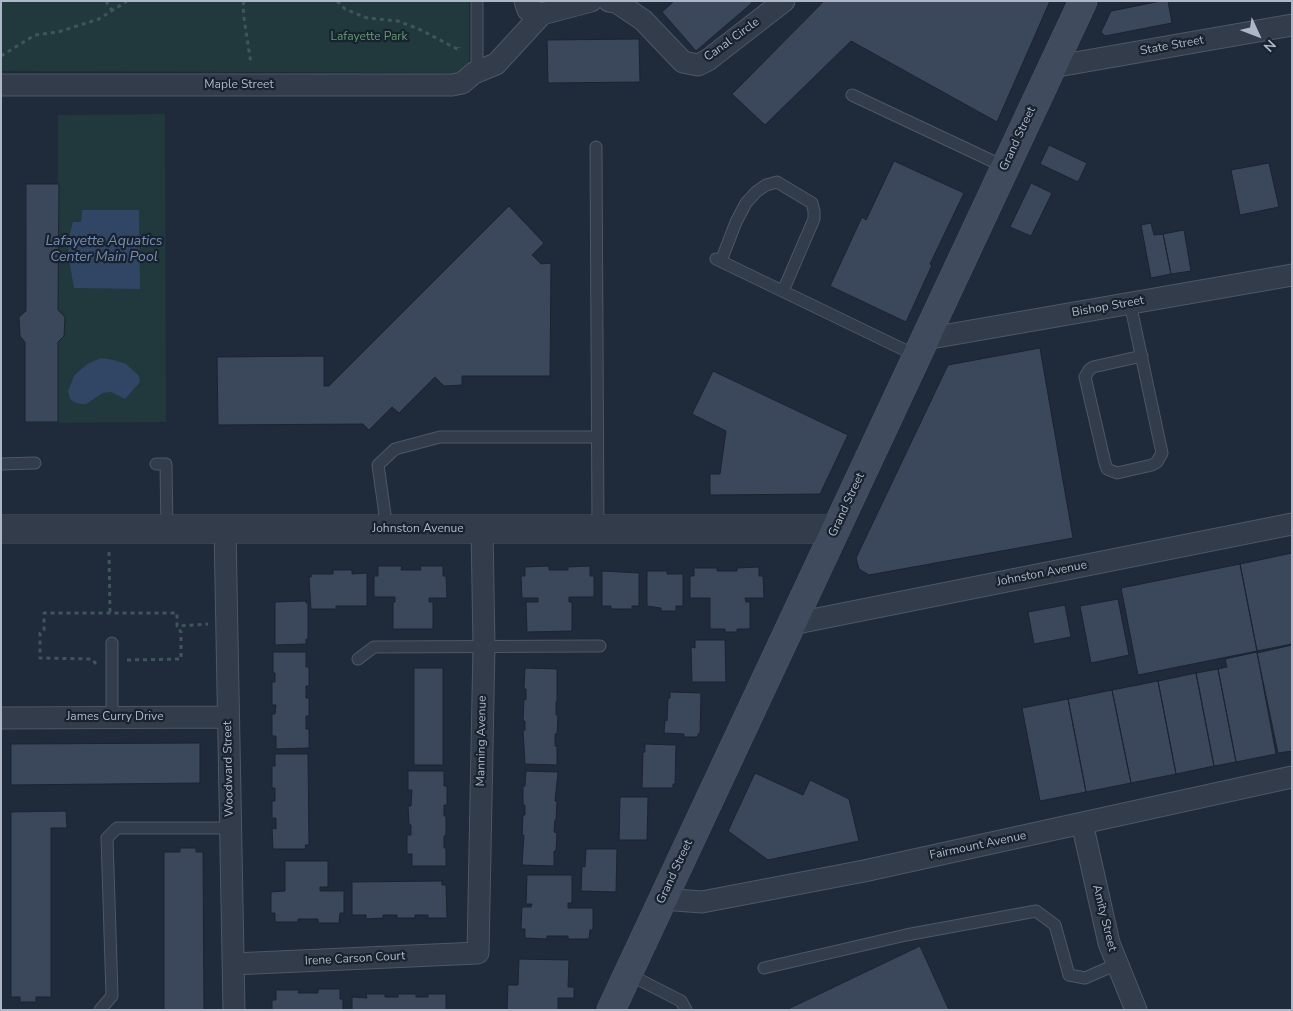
<!DOCTYPE html>
<style>
body{margin:0}
#map{position:relative;width:1293px;height:1011px;overflow:hidden;background:#1f2a3b;font-family:"Nunito Sans",sans-serif}
canvas{display:block}
.frame{position:absolute;inset:0;border:2px solid #aeb7c7;pointer-events:none}
.north{position:absolute;left:1233px;top:10px;width:50px;height:50px;-webkit-text-stroke:4px #19222f;paint-order:stroke;rotate:133deg;font-size:14px;font-weight:700;line-height:20px;text-align:center;color:#aeb7c7}
.north::after{content:'';display:block;margin:auto;width:18px;height:22px;background:#aeb7c7;clip-path:polygon(50% 0,100% 100%,50% 72%,0 100%)}
</style>
<div id="map">
<canvas width="1293" height="1011"></canvas>
<div class="frame"></div>
<div class="north">N</div>
</div>
<script>
const ctx = document.querySelector('canvas').getContext('2d');
ctx.lineJoin = 'round';
function fillPath(path, color) {
  ctx.fillStyle = color;
  ctx.fill(path, 'evenodd');
}
function poly(rows) {
  const path = new Path2D();
  for (const r of rows) {
    path.moveTo(r[0], r[1]);
    for (let i = 2; i < r.length; i += 2) path.lineTo(r[i], r[i + 1]);
  }
  return path;
}
function stroke(path, color, width, dash) {
  ctx.strokeStyle = color;
  ctx.lineWidth = width;
  ctx.lineCap = dash ? 'butt' : 'round';
  ctx.setLineDash(dash || []);
  ctx.stroke(path);
}
function drawText(font, color, halo, rows, align = 'center') {
  ctx.font = font + ' "Nunito Sans",sans-serif';
  ctx.lineWidth = 4.5;
  ctx.setLineDash([]);
  ctx.textBaseline = 'middle';
  ctx.strokeStyle = halo;
  ctx.fillStyle = color;
  for (const [text, x, y, turn = 0] of rows) {
    ctx.save();
    ctx.translate(x, y);
    ctx.rotate((+turn || 0) * Math.PI / 180);
    ctx.textAlign = isNaN(turn) ? turn : align;
    if (halo) ctx.strokeText(text, 0, 0);
    ctx.fillText(text, 0, 0);
    ctx.restore();
  }
}
const green = poly([
 [1,1,469,1,469,73,1,71],
 [165,114,166,422,27,423,25,184,58,184,58,115]
]);
const water = poly([
 [82,210,139,210,140,289,74,288,69,260,68,241,73,222,81,222],
 [101,358,114,360,126,364,139,376,140,382,125,399,111,392,103,393,86,404,80,404,74,402,70,399,68,391,74,376,80,370,89,363]
]);
const building = poly([
 [674,1,750,1,752,3,696,51,662,12,674,1],
 [824,1,1050,1,997,122,851,41,765,125,732,94,824,1],
 [1161,1,1168,1,1172,23,1105,36,1101,32,1111,11,1161,1],
 [639,39,640,82,548,83,547,40,639,39],
 [1049,145,1087,163,1078,182,1040,164,1049,145],
 [894,161,964,193,930,264,932,265,906,322,830,286,862,217,866,220,894,161],
 [1269,163,1279,207,1240,215,1231,170,1269,163],
 [1031,183,1052,193,1031,236,1010,227,1031,183],
 [26,184,59,184,58,310,65,317,64,336,58,342,58,422,25,422,25,342,20,336,19,317,26,311,26,184],
 [509,206,544,243,532,255,541,264,551,263,550,376,462,376,462,385,444,386,435,377,399,413,392,407,369,430,363,424,218,425,217,357,324,356,324,386,329,386,509,206],
 [1151,223,1154,235,1163,234,1171,274,1151,278,1141,225,1151,223],
 [1184,230,1191,271,1171,274,1163,234,1184,230],
 [1040,348,1073,538,869,575,859,569,856,558,948,365,1040,348],
 [713,371,848,435,820,494,710,495,710,474,720,474,726,431,692,414,713,371],
 [1292,553,1292,644,1257,651,1240,564,1292,553],
 [1240,564,1257,651,1138,675,1121,588,1240,564],
 [378,566,402,566,401,570,421,570,420,566,443,566,443,576,446,576,447,598,429,598,429,602,433,602,433,629,393,629,393,602,395,602,395,597,374,597,374,576,378,576,378,566],
 [549,566,549,570,568,570,568,567,590,566,590,576,594,576,594,597,569,597,569,602,572,602,572,631,527,632,526,602,538,602,538,598,522,598,521,576,525,576,525,567,549,566],
 [759,567,759,576,763,576,764,598,745,598,746,602,750,602,750,629,737,629,737,632,725,632,725,629,710,629,710,598,690,598,690,576,694,576,694,568,717,568,717,571,737,571,737,568,759,567],
 [333,570,352,570,352,574,367,573,367,606,336,606,336,609,311,609,309,577,311,577,312,574,333,574,333,570],
 [602,571,639,573,639,606,632,606,632,609,611,609,611,606,602,606,602,571],
 [647,571,667,571,667,574,683,574,683,606,676,606,676,611,661,611,661,608,647,606,647,571],
 [1118,599,1129,655,1091,663,1080,606,1118,599],
 [306,601,306,603,308,603,308,639,306,639,306,644,275,645,275,602,306,601],
 [1065,605,1071,637,1034,644,1028,612,1065,605],
 [695,640,725,640,726,682,692,682,691,647,695,648,695,640],
 [1292,645,1292,751,1278,753,1257,653,1292,645],
 [273,652,306,652,306,667,309,667,309,686,306,686,306,698,309,698,309,716,306,716,306,729,309,729,309,748,276,749,276,736,272,736,272,714,275,714,276,705,272,705,272,682,275,682,275,673,273,673,273,652],
 [1257,652,1276,754,1236,762,1218,669,1227,667,1225,659,1257,652],
 [414,668,443,668,443,765,414,765,414,668],
 [525,668,557,669,557,702,556,702,556,715,558,715,557,734,555,734,555,746,557,746,557,765,525,764,523,730,525,730,525,721,523,721,524,699,526,700,526,689,524,689,525,668],
 [1218,669,1236,762,1214,766,1196,673,1218,669],
 [1196,673,1214,766,1176,774,1158,681,1196,673],
 [1158,681,1176,774,1131,783,1112,690,1158,681],
 [1112,690,1131,783,1086,792,1068,699,1112,690],
 [670,692,701,693,700,734,698,734,698,737,684,737,684,734,664,733,665,720,667,721,668,698,670,698,670,692],
 [1068,699,1086,792,1040,801,1022,708,1068,699],
 [200,743,200,783,11,785,11,744,200,743],
 [645,744,676,745,675,784,673,784,673,788,642,788,643,752,645,752,645,744],
 [275,754,308,754,309,845,305,845,306,849,273,849,272,828,276,829,276,818,272,818,272,801,275,801,275,788,272,788,272,766,275,766,275,754],
 [408,771,444,771,444,786,447,786,447,805,444,805,444,816,446,816,446,835,444,836,444,848,446,848,446,866,412,866,412,854,407,854,407,835,411,835,411,825,409,824,408,806,411,806,412,790,408,790,408,771],
 [526,771,558,772,555,801,557,801,556,820,555,820,554,832,557,833,556,851,554,851,554,866,522,865,524,835,522,835,523,815,525,815,525,805,523,805,523,786,525,786,526,771],
 [755,773,803,795,810,780,849,799,859,841,768,860,728,831,755,773],
 [620,797,648,797,647,840,619,840,620,797],
 [66,811,67,828,51,828,51,997,36,997,36,1002,20,1002,20,997,11,997,11,812,66,811],
 [180,848,196,848,196,852,203,852,204,1010,164,1010,164,852,180,852,180,848],
 [586,849,617,849,616,892,581,891,582,866,585,867,586,849],
 [285,861,328,861,328,887,320,887,320,891,344,891,344,913,340,913,339,923,318,923,318,919,298,919,298,922,275,922,275,913,271,913,271,892,285,891,285,861],
 [527,875,572,875,572,903,568,903,568,908,593,908,593,930,590,930,589,939,568,939,568,936,547,936,547,939,525,938,525,929,521,929,522,907,531,907,532,904,526,904,527,875],
 [442,881,442,885,446,885,447,918,428,918,428,915,415,915,415,918,397,918,397,915,383,915,383,918,366,919,366,915,352,915,352,882,442,881],
 [920,946,949,1010,786,1010,920,946],
 [519,959,569,960,568,987,574,987,574,998,558,998,558,1010,507,1010,508,985,518,985,519,959],
 [318,989,340,989,340,999,343,999,343,1010,272,1010,272,1000,276,1000,276,990,299,990,298,993,318,993,318,989],
 [366,994,385,994,385,997,398,997,398,994,416,994,416,997,428,997,428,994,446,994,446,1010,352,1010,352,997,367,998,366,994]
]);
const path = poly([
 [106,1,112,11],
 [244,1,243,6,244,18,251,64],
 [337,1,345,9,367,18,398,21,421,30,459,50,459,47],
 [1,56,35,35,58,32,99,19,127,1],
 [109,552,110,613],
 [127,660,181,659,181,632,177,626],
 [96,664,92,659,40,658,40,633,44,630,44,613,177,613,177,626,208,624]
]);
const service = poly([
 [474,73,477,64,477,1],
 [852,95,1005,167],
 [596,147,598,529],
 [716,259,917,356],
 [721,261,736,222,746,203,756,192,766,185,777,182,812,203,814,211,814,219,783,291],
 [1130,303,1162,453,1157,462,1152,465,1117,473,1107,469,1105,463,1085,377,1089,370,1093,367,1142,356],
 [1,464,35,463],
 [156,464,166,464,167,529],
 [387,529,378,465,395,449,440,437,597,437],
 [358,659,374,647,600,646],
 [112,717,112,643],
 [764,968,906,935,1036,911,1055,925,1069,975,1085,978,1117,964],
 [628,974,681,1001,686,1010],
 [100,1010,112,996,107,838,117,828,231,828]
]);
const minor = poly([
 [525,1,528,10,542,14,591,1],
 [609,1,616,2,643,20,683,62,698,65,708,60,784,1],
 [1052,67,1292,25],
 [1,85,452,85,462,83,474,73,496,64,542,14],
 [925,339,1292,275],
 [225,529,234,1010],
 [792,624,1292,524],
 [1,718,228,717],
 [1082,823,1109,943,1136,1010],
 [662,899,702,902,864,871,1292,777],
 [233,964,478,953,484,646,482,529]
]);
const tertiary = poly([
 [1,529,836,529]
]);
const secondary = poly([
 [611,1010,1083,1]
]);
const parkNames = [
 ["Lafayette Park",369,37]
];
const streetNames = [
 ["Canal Circle",732,40,-36],
 ["State Street",1172,46,-10],
 ["Maple Street",239,85],
 ["Grand Street",1018,139,-65],
 ["Bishop Street",1108,307,-10],
 ["Grand Street",847,505,-65],
 ["Johnston Avenue",418,529],
 ["Johnston Avenue",1042,574,-11],
 ["James Curry Drive",115,717],
 ["Manning Avenue",482,741,-89],
 ["Woodward Street",229,769,-91],
 ["Fairmount Avenue",978,846,-12],
 ["Grand Street",675,872,-65],
 ["Amity Street",1104,918,76],
 ["Irene Carson Court",355,959,-3]
];
const waterNames = [
 ["Lafayette Aquatics",104,242],
 ["Center Main Pool",104,258]
];
fillPath(green, '#21383c');
fillPath(water, '#314564');
fillPath(building, '#3b485b');
stroke(building, '#1b2431', 1);
stroke(service, '#4e5765', 13);
stroke(minor, '#4e5765', 23);
stroke(tertiary, '#4e5765', 29);
stroke(secondary, '#4e5765', 29);
stroke(path, '#3f5559', 3, [4, 4]);
stroke(service, '#333c4b', 11);
stroke(minor, '#333c4b', 21);
stroke(tertiary, '#333c4b', 28);
stroke(secondary, '#414b5e', 28);
drawText('12px', '#639a71', '#19222f', parkNames);
drawText('12px', '#aeb7c7', '#19222f', streetNames);
drawText('italic 14px', '#748db2', '#19222f', waterNames);
</script>
